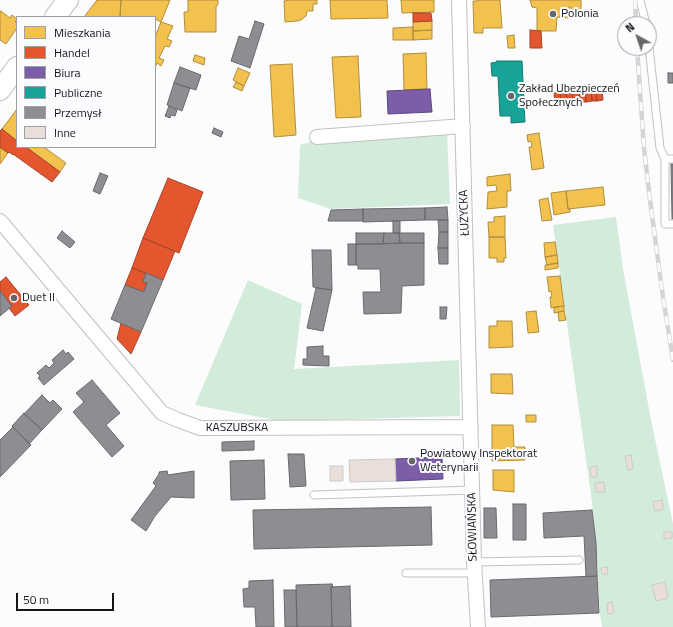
<!DOCTYPE html>
<meta charset="utf-8">
<style>
body{margin:0}
#map{position:relative;width:673px;height:627px;overflow:hidden;background:#fcfcfd;font-family:"Titillium Web",sans-serif}
canvas{display:block}
.legend{position:absolute;left:16px;top:16px;width:140px;height:132px;box-sizing:border-box;background:#fbfcfe;border:1px solid #9fa0a3;margin:0;padding:5px 7px;list-style:none;font-size:12px;color:#15161a}
.legend li{display:flex;align-items:center;gap:8px;height:20px}
.legend b{width:20px;border:1px solid #9fa0a3}
.north{position:absolute;left:617px;top:16px;width:40px;height:40px;box-sizing:border-box;background:#fbfcfe;border:1px solid #9fa0a3;border-radius:50%;rotate:320deg;font-size:11px;font-weight:700;line-height:16px;text-align:center;color:#15161a}
.north::after{content:'';display:block;margin:auto;width:14px;height:18px;background:#666669;clip-path:polygon(50% 0,100% 100%,50% 72%,0 100%)}
.scale{position:absolute;left:16px;top:593px;width:98px;height:18px;box-sizing:border-box;border:2px solid #15161a;border-top:0;padding-left:5px;font-size:12px;line-height:14px;white-space:nowrap;color:#15161a;-webkit-text-stroke:3px #fbfcfe;paint-order:stroke}
</style>
<div id="map">
<canvas width="673" height="627"></canvas>
<ul class="legend">
<li><b style="height:11px;background:#f2c14e"></b>Mieszkania</li>
<li><b style="height:11px;background:#e4572e"></b>Handel</li>
<li><b style="height:11px;background:#7b5ea7"></b>Biura</li>
<li><b style="height:11px;background:#17a398"></b>Publiczne</li>
<li><b style="height:11px;background:#8d8d92"></b>Przemysł</li>
<li><b style="height:11px;background:#eadfd8"></b>Inne</li>
</ul>
<div class="north">N</div>
<div class="scale">50 m</div>
</div>
<script>
const ctx = document.querySelector('canvas').getContext('2d');
ctx.lineJoin = 'round';
function fillPath(path, color) {
  ctx.fillStyle = color;
  ctx.fill(path, 'evenodd');
}
function poly(rows) {
  const path = new Path2D();
  for (const r of rows) {
    path.moveTo(r[0], r[1]);
    for (let i = 2; i < r.length; i += 2) path.lineTo(r[i], r[i + 1]);
  }
  return path;
}
function stroke(path, color, width, dash) {
  ctx.strokeStyle = color;
  ctx.lineWidth = width;
  ctx.lineCap = dash ? 'butt' : 'round';
  ctx.setLineDash(dash || []);
  ctx.stroke(path);
}
function drawText(font, color, halo, rows, align = 'center') {
  ctx.font = font + ' "Titillium Web",sans-serif';
  ctx.lineWidth = 4;
  ctx.setLineDash([]);
  ctx.textBaseline = 'middle';
  ctx.strokeStyle = halo;
  ctx.fillStyle = color;
  for (const [text, x, y, turn = 0] of rows) {
    ctx.save();
    ctx.translate(x, y);
    ctx.rotate((+turn || 0) * Math.PI / 180);
    ctx.textAlign = isNaN(turn) ? turn : align;
    if (halo) ctx.strokeText(text, 0, 0);
    ctx.fillText(text, 0, 0);
    ctx.restore();
  }
}
const green = poly([
 [447,132,450,204,331,209,298,198,300,145,314,141],
 [616,217,623,269,651,420,673,524,673,627,602,627,600,613,592,502,553,225],
 [248,280,302,304,294,369,459,360,460,416,281,421,195,405]
]);
const homes = poly([
 [97,0,121,0,120,17,84,17,97,0],
 [121,0,170,0,161,22,155,19,155,17,120,17,121,0],
 [188,0,218,0,218,4,216,7,216,32,185,32,184,12,188,12,188,0],
 [288,0,317,0,317,4,313,4,313,11,307,11,306,16,301,20,297,21,285,22,284,1,288,0],
 [330,0,387,0,388,18,331,19,330,0],
 [401,0,434,0,434,12,402,13,401,0],
 [477,0,500,0,502,28,483,28,483,33,474,33,473,1,477,1,477,0],
 [530,0,581,0,581,11,571,12,571,7,569,7,569,18,557,17,556,31,537,31,537,8,532,7,530,0],
 [1,11,10,18,12,15,17,19,15,22,17,23,17,28,6,44,0,40,0,13,1,11],
 [432,21,432,30,413,31,413,22,432,21],
 [161,22,173,26,167,39,172,41,169,47,165,46,159,58,164,60,161,66,157,63,155,68,155,37,161,22],
 [413,27,413,40,393,40,393,28,413,27],
 [432,30,432,39,413,40,413,31,432,30],
 [514,35,515,48,508,48,507,36,514,35],
 [426,53,427,89,404,90,403,54,426,53],
 [195,55,205,58,204,65,193,61,195,55],
 [358,56,361,117,336,118,332,57,358,56],
 [292,64,296,135,274,137,270,65,292,64],
 [238,68,250,73,244,86,233,80,238,68],
 [236,82,244,86,242,91,233,87,236,82],
 [17,109,17,141,2,129,17,109],
 [539,133,544,168,532,170,529,147,532,147,531,141,528,142,527,135,539,133],
 [0,147,8,153,0,164,0,147],
 [26,147,44,147,66,163,60,172,26,147],
 [510,174,511,191,507,191,507,207,487,209,488,192,497,191,496,185,487,186,487,177,510,174],
 [603,187,605,205,568,209,566,191,603,187],
 [566,191,568,209,570,209,570,212,554,215,551,193,566,191],
 [548,198,552,220,542,221,539,200,548,198],
 [505,216,505,237,489,237,488,222,494,222,494,217,505,216],
 [489,237,505,237,506,258,504,258,504,262,497,262,497,258,489,258,489,237],
 [555,242,557,255,545,257,544,243,555,242],
 [557,255,558,263,547,265,545,257,557,255],
 [558,263,558,268,545,270,545,265,558,263],
 [560,276,564,306,551,308,550,297,552,297,551,291,549,292,547,277,560,276],
 [564,306,564,311,554,313,554,307,564,306],
 [536,311,539,332,528,333,526,312,536,311],
 [564,311,566,320,559,321,558,312,564,311],
 [497,321,512,321,513,347,489,348,489,326,497,326,497,321],
 [491,374,512,374,513,394,491,393,491,374],
 [526,415,536,415,536,422,526,422,526,415],
 [492,425,513,425,514,447,525,447,525,460,492,461,492,425],
 [493,470,514,470,514,492,493,490,493,470]
]);
const shops = poly([
 [413,13,431,13,432,21,413,22,413,13],
 [530,30,541,31,542,48,530,48,530,30],
 [596,89,602,89,603,100,597,101,596,89],
 [596,89,597,101,592,101,591,90,596,89],
 [585,90,591,90,592,101,586,102,585,90],
 [585,90,586,102,580,102,579,91,585,90],
 [572,91,573,103,567,103,566,92,572,91],
 [572,91,579,91,580,102,573,103,572,91],
 [560,92,561,103,555,104,554,93,560,92],
 [560,92,566,92,567,103,561,103,560,92],
 [2,129,17,141,17,147,26,147,60,172,52,182,13,154,13,155,9,152,8,153,0,147,0,131,2,129],
 [168,178,203,192,179,253,143,238,168,178],
 [143,238,175,251,163,280,132,268,143,238],
 [132,268,146,273,143,282,147,283,144,292,125,285,132,268],
 [6,277,29,305,15,316,9,308,12,306,0,291,0,282,6,277],
 [121,323,141,332,131,354,117,339,121,323]
]);
const offices = poly([
 [430,89,432,112,388,114,387,91,430,89],
 [442,457,443,479,396,481,395,459,442,457]
]);
const public = poly([
 [497,61,522,61,525,122,511,123,511,116,500,116,498,76,492,76,491,63,497,62,497,61]
]);
const industry = poly([
 [255,21,264,24,250,68,231,61,239,36,249,39,255,21],
 [180,67,201,75,196,90,174,83,180,67],
 [668,73,673,73,673,83,668,83,668,73],
 [174,83,190,88,182,111,167,105,174,83],
 [169,106,177,110,175,116,171,115,170,118,165,116,169,106],
 [214,128,223,132,221,137,212,133,214,128],
 [671,164,673,164,673,219,672,219,671,164],
 [100,173,108,176,100,194,93,191,100,173],
 [447,207,448,220,425,220,425,208,447,207],
 [425,208,425,220,363,222,363,209,425,208],
 [363,209,363,221,328,221,331,210,363,209],
 [438,220,448,220,448,232,439,232,438,220],
 [393,221,400,221,400,233,393,233,393,221],
 [62,231,75,242,70,248,57,238,62,231],
 [439,232,448,232,448,248,438,248,439,232],
 [356,233,384,233,383,244,356,244,356,233],
 [384,233,399,233,400,243,383,244,384,233],
 [399,233,424,233,424,243,400,243,399,233],
 [424,243,424,285,402,286,401,313,364,314,363,292,381,292,380,269,358,269,358,265,356,265,356,244,424,243],
 [348,244,356,244,356,265,348,265,348,244],
 [438,248,448,248,448,264,439,264,438,248],
 [312,250,331,250,332,290,313,287,312,250],
 [146,273,163,280,141,332,111,319,125,285,144,292,147,283,143,282,146,273],
 [316,288,332,290,323,331,307,328,316,288],
 [0,291,12,306,0,316,0,291],
 [440,307,447,307,446,319,440,319,440,307],
 [323,346,323,356,329,356,329,366,303,365,303,359,307,359,307,347,323,346],
 [63,350,66,354,68,352,74,359,44,385,38,378,40,376,37,373,46,365,49,368,54,363,52,360,63,350],
 [92,380,120,413,106,425,124,446,112,457,73,412,84,402,76,393,92,380],
 [42,395,50,403,53,400,62,409,42,430,24,414,42,395],
 [24,413,42,430,29,444,12,426,24,413],
 [13,427,31,445,0,477,0,440,13,427],
 [254,441,254,450,222,451,222,442,254,441],
 [288,454,304,454,306,486,290,487,288,454],
 [264,460,265,499,231,500,230,461,264,460],
 [167,471,168,475,194,471,194,498,171,497,155,516,146,531,131,520,156,486,153,483,159,474,159,472,167,471],
 [513,504,526,504,526,540,513,540,513,504],
 [431,507,432,545,254,549,253,510,431,507],
 [484,508,496,508,497,538,484,538,484,508],
 [592,510,596,543,597,576,586,577,584,536,544,538,543,513,592,510],
 [597,576,599,613,491,617,490,580,597,576],
 [273,580,274,627,256,627,255,607,244,607,243,589,249,588,249,581,273,580],
 [332,584,333,587,331,587,332,627,297,627,296,585,332,584],
 [350,586,351,627,332,627,331,587,350,586],
 [284,590,296,590,297,627,285,627,284,590]
]);
const building = poly([
 [631,455,633,469,628,470,625,456,631,455],
 [395,459,396,481,350,482,349,460,395,459],
 [330,466,343,466,343,481,330,481,330,466],
 [597,466,597,477,591,477,590,467,597,466],
 [604,482,605,492,596,492,595,483,604,482],
 [662,500,663,509,655,511,653,502,662,500],
 [664,532,672,532,672,538,664,539,664,532],
 [607,567,608,574,602,574,601,568,607,567],
 [665,582,668,598,656,601,652,585,665,582],
 [612,602,614,613,608,614,607,603,612,602]
]);
const lane = poly([
 [640,0,646,24],
 [649,47,660,148,665,159,665,224,673,224],
 [665,159,673,159],
 [314,495,473,490],
 [474,562,579,560],
 [406,573,475,573]
]);
const street = poly([
 [459,0,474,562,478,627],
 [317,137,463,126],
 [0,221,162,413,178,420,200,428,471,427]
]);
const secondary = poly([
 [55,17,68,0],
 [0,90,17,67]
]);
const rail = poly([
 [635,0,636,24],
 [637,48,644,148,650,200,663,297,673,360]
]);
const markers = [
 [553,14,4,"#666669"],
 [511,96,4,"#666669"],
 [14,298,4,"#666669"],
 [412,461,4,"#666669"]
];
const poiNames = [
 ["Polonia",561,14],
 ["Zakład Ubezpieczeń",519,89],
 ["Społecznych",519,103],
 ["Duet II",22,298],
 ["Powiatowy Inspektorat",420,454],
 ["Weterynarii",420,468]
];
const streetNames = [
 ["ŁUŻYCKA",465,213,-92],
 ["KASZUBSKA",237,428],
 ["SŁOWIAŃSKA",473,527,-91]
];
fillPath(green, '#d2ebdb');
fillPath(homes, '#f2c14e');
stroke(homes, '#b08e3e', 1);
fillPath(shops, '#e4572e');
stroke(shops, '#a64428', 1);
fillPath(offices, '#7b5ea7');
stroke(offices, '#5c487d', 1);
fillPath(public, '#17a398');
stroke(public, '#167972', 1);
fillPath(industry, '#8d8d92');
stroke(industry, '#69696e', 1);
fillPath(building, '#eadfd8');
stroke(building, '#cccac9', 1);
stroke(lane, '#c0c1c3', 9);
stroke(street, '#c0c1c3', 16);
stroke(secondary, '#c0c1c3', 22);
stroke(lane, '#fff', 7);
stroke(street, '#fff', 14);
stroke(secondary, '#fff', 20);
stroke(rail, '#d4d4d5', 4.5);
stroke(rail, '#fbfcfe', 3, [9]);
for (const [x, y, r, color] of markers) {
  const dot = new Path2D();
  dot.arc(x, y, r, 0, 2 * Math.PI);
  ctx.fillStyle = color;
  ctx.fill(dot);
  stroke(dot, '#fbfcfe', 1.5);
}
drawText('12px', '#15161a', '#fbfcfe', poiNames, 'left');
drawText('12px', '#15161a', '#fbfcfe', streetNames);
</script>
